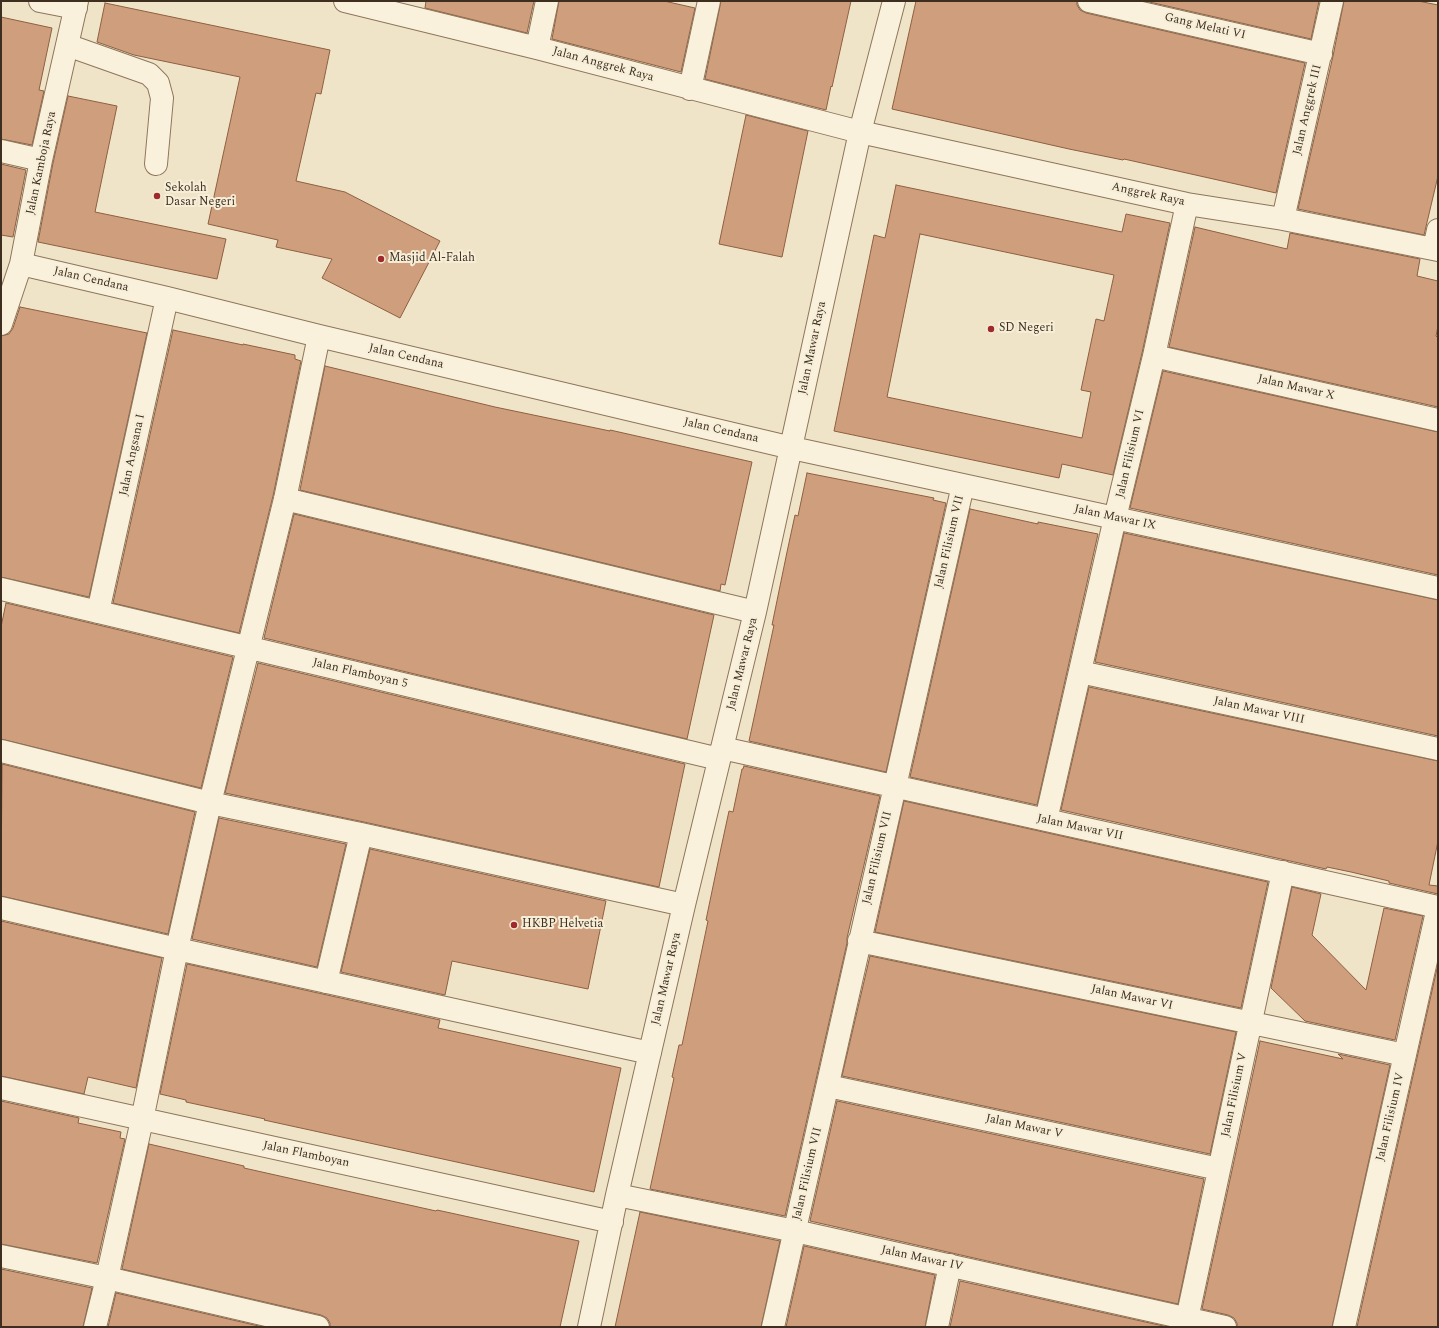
<!DOCTYPE html>
<style>
body{margin:0}
#map{position:relative;width:1439px;height:1328px;overflow:hidden;background:#f0e4c8;font-family:Spectral,serif}
canvas{display:block}
.frame{position:absolute;inset:0;border:2px solid #3d2e20;pointer-events:none}
</style>
<div id="map">
<canvas width="1439" height="1328"></canvas>
<div class="frame"></div>
</div>
<script>
const ctx = document.querySelector('canvas').getContext('2d');
ctx.lineJoin = 'round';
function fillPath(path, color) {
  ctx.fillStyle = color;
  ctx.fill(path, 'evenodd');
}
function poly(rows) {
  const path = new Path2D();
  for (const r of rows) {
    path.moveTo(r[0], r[1]);
    for (let i = 2; i < r.length; i += 2) path.lineTo(r[i], r[i + 1]);
  }
  return path;
}
function stroke(path, color, width, dash) {
  ctx.strokeStyle = color;
  ctx.lineWidth = width;
  ctx.lineCap = dash ? 'butt' : 'round';
  ctx.setLineDash(dash || []);
  ctx.stroke(path);
}
function drawText(font, color, halo, rows, align = 'center') {
  ctx.font = font + ' Spectral,serif';
  ctx.lineWidth = 4;
  ctx.setLineDash([]);
  ctx.textBaseline = 'middle';
  ctx.strokeStyle = halo;
  ctx.fillStyle = color;
  for (const [text, x, y, turn = 0] of rows) {
    ctx.save();
    ctx.translate(x, y);
    ctx.rotate((+turn || 0) * Math.PI / 180);
    ctx.textAlign = isNaN(turn) ? turn : align;
    if (halo) ctx.strokeText(text, 0, 0);
    ctx.fillText(text, 0, 0);
    ctx.restore();
  }
}
const building = poly([
 [426,1,534,1,527,33,425,8,426,1],
 [559,1,664,1,695,8,681,72,552,39,559,1],
 [721,1,851,1,832,87,831,86,826,110,705,79,721,1],
 [916,1,1077,1,1077,5,1080,10,1086,13,1305,63,1276,193,1124,159,1123,160,1069,149,892,109,916,1],
 [1145,1,1319,1,1311,39,1145,1],
 [1344,1,1418,1,1438,5,1438,176,1424,235,1298,209,1333,56,1344,1],
 [105,3,330,50,321,94,316,93,296,181,345,192,440,241,400,318,322,278,332,259,276,247,278,240,208,224,240,77,134,55,97,42,105,3],
 [1,17,52,28,39,90,44,91,32,145,1,139,1,17],
 [68,96,117,106,95,212,226,239,217,279,38,242,53,163,68,96],
 [746,115,808,131,782,257,719,244,746,115],
 [1,164,26,170,13,237,1,235,1,164],
 [896,185,1122,232,1126,214,1170,223,1142,353,1113,475,1062,464,1059,478,834,431,874,235,885,238,896,185],
 [920,234,1114,275,1104,321,1096,319,1081,390,1091,392,1082,438,887,397,920,234],
 [1195,227,1287,249,1290,233,1420,259,1417,276,1438,281,1438,326,1436,336,1438,338,1438,407,1169,347,1195,227],
 [20,307,147,333,89,597,1,577,1,336,9,334,13,328,20,307],
 [173,330,243,345,243,344,295,355,295,359,301,361,273,496,239,633,113,603,173,330],
 [325,366,495,407,610,431,610,430,752,462,725,585,721,584,720,591,300,490,325,366],
 [1163,371,1438,432,1438,575,1130,508,1163,371],
 [807,473,934,498,933,500,946,503,886,772,749,741,774,625,772,625,787,552,795,515,798,516,807,473],
 [970,509,1038,524,1038,522,1098,534,1037,805,910,777,970,509],
 [294,514,714,615,687,739,264,638,294,514],
 [1124,533,1438,600,1438,736,1095,662,1124,533],
 [6,603,233,657,201,788,1,739,1,627,6,603],
 [258,663,685,764,659,887,364,822,225,793,258,663],
 [1089,687,1438,761,1438,841,1429,885,1438,886,1438,894,1389,883,1389,881,1351,872,1327,867,1326,869,1061,810,1089,687],
 [2,764,195,812,168,934,1,896,2,764],
 [744,766,880,796,847,938,847,943,785,1216,650,1189,674,1078,672,1077,679,1045,682,1045,708,921,706,920,721,848,729,811,733,812,742,769,743,769,744,766],
 [904,801,1268,882,1241,1008,875,932,904,801],
 [219,818,346,844,317,967,192,939,219,818],
 [370,849,606,901,588,989,452,961,445,995,341,972,370,849],
 [1292,887,1321,894,1312,935,1366,990,1384,908,1423,916,1395,1040,1305,1021,1271,988,1292,887],
 [1,921,162,958,136,1088,88,1077,84,1094,1,1076,1,921],
 [870,956,1236,1032,1210,1154,842,1076,870,956],
 [187,964,440,1020,438,1028,621,1068,594,1192,264,1120,265,1119,186,1102,186,1100,160,1094,187,964],
 [1438,964,1438,1327,1357,1327,1417,1058,1438,964],
 [1260,1041,1343,1059,1338,1054,1390,1065,1332,1327,1237,1327,1237,1323,1234,1318,1228,1315,1202,1309,1260,1041],
 [1,1101,79,1118,78,1123,121,1132,120,1138,125,1139,97,1263,1,1244,1,1101],
 [837,1101,1204,1179,1178,1304,810,1221,837,1101],
 [149,1144,244,1166,244,1168,436,1211,437,1210,579,1241,560,1327,330,1327,330,1323,327,1318,321,1315,122,1269,149,1144],
 [640,1212,780,1241,761,1327,615,1327,640,1212],
 [804,1246,935,1275,925,1327,786,1327,804,1246],
 [1,1269,92,1288,83,1327,1,1327,1,1269],
 [960,1281,1168,1327,950,1327,960,1281],
 [116,1293,263,1327,108,1327,116,1293]
]);
const minor = poly([
 [40,1,76,8],
 [345,1,537,48,860,132,1187,204,1283,219,1438,250],
 [1089,1,1321,54],
 [67,45,149,74,158,83,162,98,156,164],
 [537,48,547,1],
 [690,89,709,1],
 [1,151,41,160],
 [1283,219,1332,1],
 [1434,249,1438,230],
 [21,264,167,298,319,336,792,448,1438,588],
 [1,324,21,264,41,160,77,1],
 [1154,356,1438,420],
 [285,499,755,612],
 [1,589,719,759],
 [98,612,167,298],
 [1080,672,1438,749],
 [722,748,1438,907],
 [1,751,210,803,361,834,684,905],
 [1046,820,1115,518,1154,356,1187,204],
 [1,908,177,949,650,1053],
 [859,941,1405,1055],
 [326,982,361,834],
 [828,1086,1219,1169],
 [1,1088,612,1222],
 [617,1195,795,1231,1225,1327],
 [1,1256,107,1278,318,1327],
 [1187,1319,1283,872],
 [95,1327,107,1278,142,1120,177,949,210,803,285,499,319,336],
 [589,1327,617,1195,684,905,755,612,860,132,894,1],
 [773,1327,963,485],
 [937,1327,950,1265],
 [1344,1327,1438,907]
]);
const markers = [
 [157,196,4,"#9e2a2b"],
 [381,259,4,"#9e2a2b"],
 [991,329,4,"#9e2a2b"],
 [514,925,4,"#9e2a2b"]
];
const streetNames = [
 ["Gang Melati VI",1205,27,13],
 ["Jalan Anggrek Raya",603,65,15],
 ["Jalan Anggrek III",1308,110,-77],
 ["Jalan Kamboja Raya",42,163,-78],
 ["Anggrek Raya",1148,195,12],
 ["Jalan Cendana",91,280,13],
 ["Jalan Mawar Raya",813,348,-78],
 ["Jalan Cendana",406,357,13],
 ["Jalan Mawar X",1296,388,13],
 ["Jalan Cendana",721,431,13],
 ["Jalan Filisium VI",1131,454,-77],
 ["Jalan Angsana I",133,455,-78],
 ["Jalan Mawar IX",1115,518,12],
 ["Jalan Filisium VII",950,542,-77],
 ["Jalan Mawar Raya",743,664,-76],
 ["Jalan Flamboyan 5",360,674,13],
 ["Jalan Mawar VIII",1259,711,12],
 ["Jalan Mawar VII",1080,828,12],
 ["Jalan Filisium VII",878,858,-77],
 ["Jalan Mawar Raya",667,979,-77],
 ["Jalan Mawar VI",1132,998,12],
 ["Jalan Filisium V",1235,1095,-78],
 ["Jalan Filisium IV",1391,1117,-77],
 ["Jalan Mawar V",1024,1127,12],
 ["Jalan Flamboyan",306,1155,12],
 ["Jalan Filisium VII",808,1174,-77],
 ["Jalan Mawar IV",922,1259,12]
];
const poiNames = [
 ["Sekolah",165,189],
 ["Dasar Negeri",165,203],
 ["Masjid Al-Falah",389,259],
 ["SD Negeri",999,329],
 ["HKBP Helvetia",522,925]
];
fillPath(building, '#cf9f7d');
stroke(building, '#8d5f41', 1);
stroke(minor, '#8d765c', 24);
stroke(minor, '#faf1dc', 22);
for (const [x, y, r, color] of markers) {
  const dot = new Path2D();
  dot.arc(x, y, r, 0, 2 * Math.PI);
  ctx.fillStyle = color;
  ctx.fill(dot);
  stroke(dot, '#f7eed8', 1.5);
}
drawText('12px', '#3d2e20', '#f7eed8', streetNames);
drawText('12px', '#3d2e20', '#f7eed8', poiNames, 'left');
</script>
